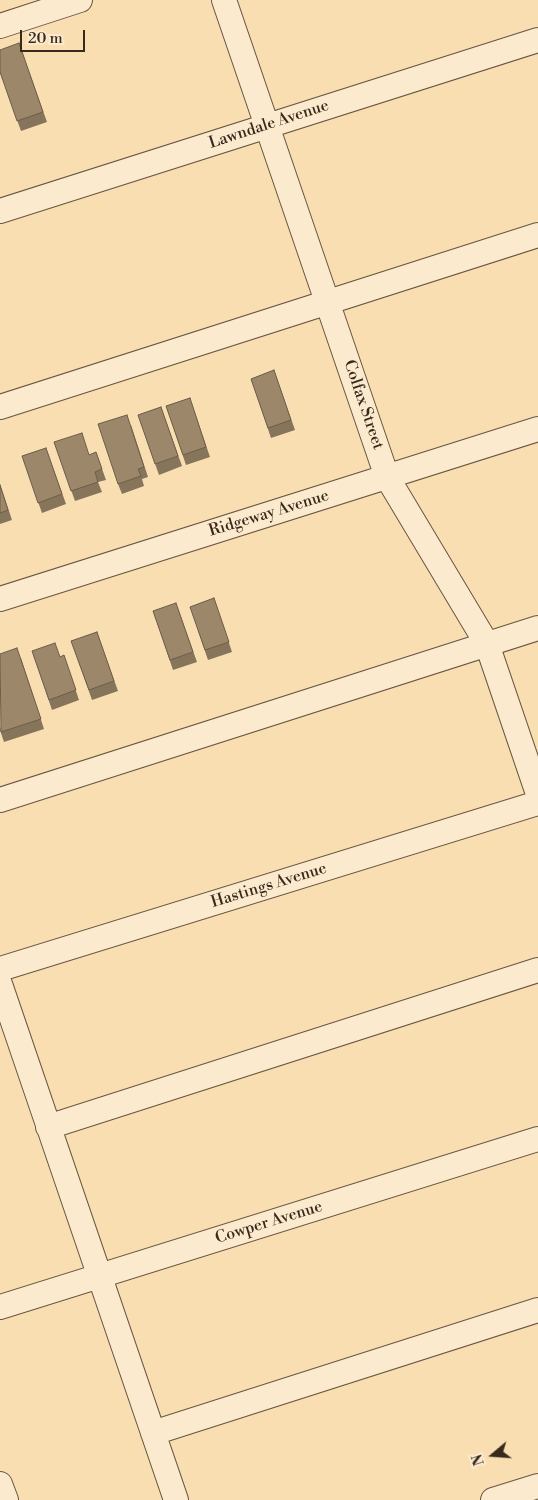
<!DOCTYPE html>
<style>
body{margin:0}
#map{position:relative;width:538px;height:1500px;overflow:hidden;background:#f9deb2;font-family:"Libre Bodoni",serif}
canvas{display:block}
.north{position:absolute;left:468px;top:1430px;width:50px;height:50px;-webkit-text-stroke:4px #fbeacd;paint-order:stroke;rotate:252deg;font-size:14px;font-weight:700;line-height:20px;text-align:center;color:#38291d}
.north::after{content:'';display:block;margin:auto;width:18px;height:22px;background:#38291d;clip-path:polygon(50% 0,100% 100%,50% 72%,0 100%)}
.scale{position:absolute;left:20px;top:30px;width:65px;height:22px;box-sizing:border-box;border:2px solid #38291d;border-top:0;padding-left:6px;font-size:15px;line-height:18px;white-space:nowrap;color:#38291d;-webkit-text-stroke:4px #fbeacd;paint-order:stroke}
</style>
<div id="map">
<canvas width="538" height="1500"></canvas>
<div class="north">N</div>
<div class="scale">20 m</div>
</div>
<script>
const ctx = document.querySelector('canvas').getContext('2d');
ctx.lineJoin = 'round';
function poly(rows) {
  const path = new Path2D();
  for (const r of rows) {
    path.moveTo(r[0], r[1]);
    for (let i = 2; i < r.length; i += 2) path.lineTo(r[i], r[i + 1]);
  }
  return path;
}
function stroke(path, color, width, dash) {
  ctx.strokeStyle = color;
  ctx.lineWidth = width;
  ctx.lineCap = dash ? 'butt' : 'round';
  ctx.setLineDash(dash || []);
  ctx.stroke(path);
}
function fillPath(path, color) {
  ctx.fillStyle = color;
  ctx.fill(path, 'evenodd');
}
function drawText(font, color, halo, rows, align = 'center') {
  ctx.font = font + ' "Libre Bodoni",serif';
  ctx.lineWidth = 4;
  ctx.setLineDash([]);
  ctx.textBaseline = 'middle';
  ctx.strokeStyle = halo;
  ctx.fillStyle = color;
  for (const [text, x, y, turn = 0] of rows) {
    ctx.save();
    ctx.translate(x, y);
    ctx.rotate((+turn || 0) * Math.PI / 180);
    ctx.textAlign = isNaN(turn) ? turn : align;
    if (halo) ctx.strokeText(text, 0, 0);
    ctx.fillText(text, 0, 0);
    ctx.restore();
  }
}
const minor = poly([
 [224,0,387,477,487,644,538,794],
 [0,26,80,0],
 [0,211,538,40],
 [0,407,538,235],
 [0,599,538,429],
 [0,800,538,628],
 [0,969,538,803],
 [0,984,176,1500],
 [48,1127,538,970],
 [0,1307,538,1139],
 [153,1433,538,1310],
 [0,1484,6,1500],
 [493,1500,538,1486]
]);
const wall = poly([
 [19,43,47,122,21,131,0,72],
 [274,370,295,430,271,438,251,379],
 [190,398,210,457,186,465,166,406],
 [161,407,182,466,159,475,138,415],
 [131,425,148,477,142,479,144,486,122,494,118,484],
 [54,442,89,455,96,452,106,480,98,482,102,492,75,501],
 [46,448,66,504,42,513,22,456],
 [0,484,12,520,0,524],
 [214,598,232,652,208,660,190,607],
 [176,603,197,662,173,670,153,611],
 [97,632,118,691,92,700,71,641],
 [32,651,60,657,64,655,79,700,52,710],
 [21,658,44,729,4,742,0,730]
]);
const building = poly([
 [19,43,43,112,17,121,0,72,0,50,19,43],
 [274,370,291,420,268,428,251,379,274,370],
 [190,398,206,447,183,455,166,406,190,398],
 [161,407,178,456,155,464,138,415,161,407],
 [127,415,144,467,138,469,141,476,118,484,98,424,127,415],
 [82,433,89,455,96,452,102,469,95,472,98,482,71,491,54,442,82,433],
 [46,448,62,494,38,503,22,456,46,448],
 [0,485,8,510,0,513,0,485],
 [214,598,229,642,205,650,190,607,214,598],
 [176,603,193,652,170,660,153,611,176,603],
 [97,632,114,681,89,690,71,641,97,632],
 [55,643,60,657,64,655,76,690,49,700,32,651,55,643],
 [17,648,41,719,1,732,0,654,17,648]
]);
const streetNames = [
 ["Lawndale Avenue",269,125,-18],
 ["Colfax Street",363,405,71],
 ["Ridgeway Avenue",269,514,-17],
 ["Hastings Avenue",269,886,-17],
 ["Cowper Avenue",269,1223,-17]
];
stroke(minor, '#685642', 26);
stroke(minor, '#fbeacd', 24);
fillPath(wall, '#86745b');
fillPath(building, '#9c876a');
stroke(building, '#6d5e4a', 1);
drawText('16px', '#38291d', '#fbeacd', streetNames);
</script>
